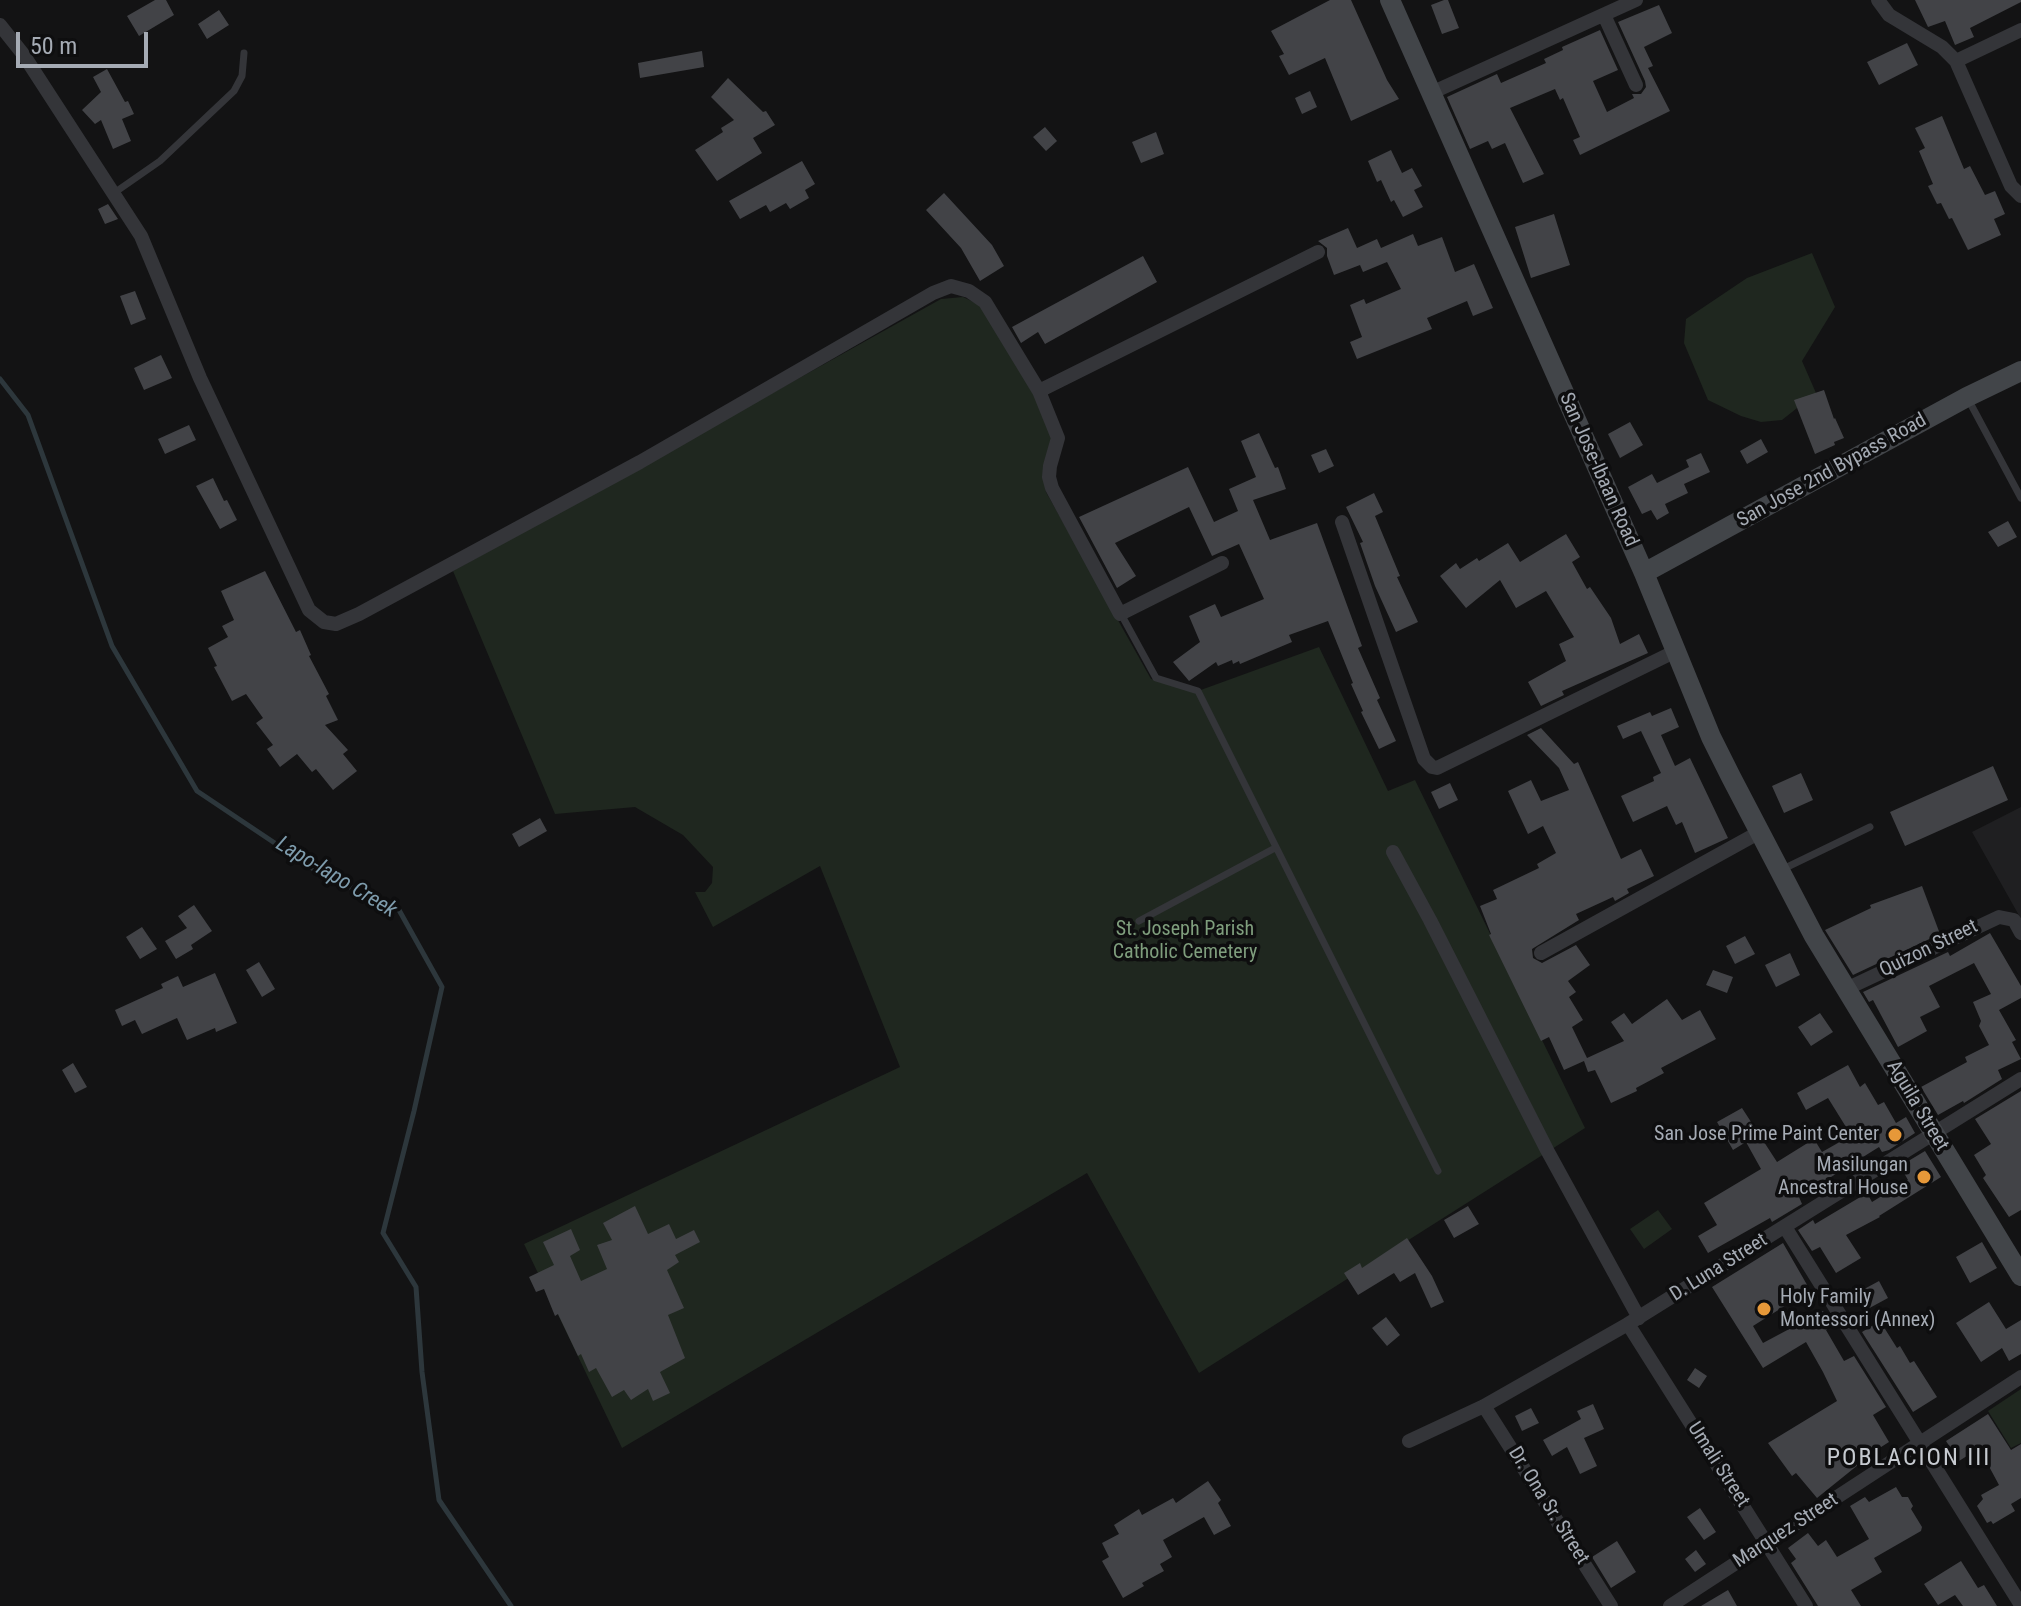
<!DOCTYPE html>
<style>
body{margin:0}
#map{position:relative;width:2021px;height:1606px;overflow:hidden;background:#131314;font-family:"Roboto Condensed",sans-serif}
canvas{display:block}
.scale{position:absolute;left:16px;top:32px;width:132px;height:36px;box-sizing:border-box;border:4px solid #a5abb4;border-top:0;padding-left:10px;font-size:24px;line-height:28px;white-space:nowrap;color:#a5abb4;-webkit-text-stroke:6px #0e0e0f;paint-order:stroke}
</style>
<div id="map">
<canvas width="2021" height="1606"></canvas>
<div class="scale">50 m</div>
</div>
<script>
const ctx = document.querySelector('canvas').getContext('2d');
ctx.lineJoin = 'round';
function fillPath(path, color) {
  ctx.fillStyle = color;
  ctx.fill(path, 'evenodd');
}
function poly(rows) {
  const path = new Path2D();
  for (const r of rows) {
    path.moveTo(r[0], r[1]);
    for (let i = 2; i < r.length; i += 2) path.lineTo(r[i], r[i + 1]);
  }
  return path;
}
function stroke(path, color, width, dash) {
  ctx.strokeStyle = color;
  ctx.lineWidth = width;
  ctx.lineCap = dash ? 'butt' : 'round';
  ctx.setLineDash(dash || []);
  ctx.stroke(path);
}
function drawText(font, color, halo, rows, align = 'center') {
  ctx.font = font + ' "Roboto Condensed",sans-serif';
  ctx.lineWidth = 7;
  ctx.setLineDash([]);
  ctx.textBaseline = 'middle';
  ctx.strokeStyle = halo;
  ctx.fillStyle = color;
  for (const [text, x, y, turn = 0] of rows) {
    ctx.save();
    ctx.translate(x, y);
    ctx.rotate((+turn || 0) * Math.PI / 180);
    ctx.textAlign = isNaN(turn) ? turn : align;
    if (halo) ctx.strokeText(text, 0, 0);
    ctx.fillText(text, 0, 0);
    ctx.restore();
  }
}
const built = poly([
 [2021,807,2021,919,1972,832]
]);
const green = poly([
 [1812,253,1835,307,1802,361,1816,393,1782,420,1761,422,1741,416,1708,400,1684,343,1686,319,1747,278],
 [963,297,980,305,1033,392,1054,436,1044,471,1046,492,1151,679,1198,691,1319,647,1388,791,1415,780,1585,1128,1199,1373,1087,1173,622,1448,524,1244,900,1067,820,866,713,927,695,892,705,892,712,883,713,867,683,835,635,807,555,814,453,571,941,299],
 [1658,1210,1672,1229,1644,1249,1630,1229],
 [2021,1389,2021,1443,2011,1448,1988,1411]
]);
const stream = poly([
 [0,379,28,415,112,646,197,791,318,872,399,910,442,987,414,1111,383,1233,416,1287,422,1372,439,1500,511,1606]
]);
const building = poly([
 [155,0,166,0,174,15,139,36,127,16],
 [1330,0,1351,0,1387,80,1399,99,1351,121,1325,58,1289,75,1279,56,1284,54,1271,31],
 [1444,0,1448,0,1459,28,1442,34,1431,5],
 [1915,0,2021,0,2021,2,1970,28,1974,37,1955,45,1945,21,1928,27],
 [1659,5,1672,33,1644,47,1653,66,1648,68,1670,111,1580,155,1573,140,1580,137,1563,98,1560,100,1555,89,1510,108,1544,174,1523,183,1505,143,1492,149,1488,141,1470,149,1447,97,1497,74,1501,83,1546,63,1544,59,1563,50,1562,47,1600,30,1618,70,1593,81,1607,112,1634,98,1632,94,1641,94,1646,87,1645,81,1618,22],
 [219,10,229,25,207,39,198,24],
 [1907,43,1918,65,1879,85,1867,62],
 [702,51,704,67,640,78,638,63],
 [107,69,125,102,128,101,134,114,122,119,131,141,113,149,101,120,95,124,82,110,101,92,93,77],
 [728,78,763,112,766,111,775,125,753,138,762,153,717,181,695,150,723,132,721,128,734,120,711,97],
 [1310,91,1317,107,1302,114,1295,98],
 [1942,116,1964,169,1970,166,1985,195,1995,191,2005,214,1994,219,2001,235,1968,250,1952,218,1949,219,1941,203,1937,204,1928,186,1933,184,1919,151,1925,148,1915,128],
 [1045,127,1057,141,1046,151,1033,137],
 [1156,132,1164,154,1141,163,1132,142],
 [1391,150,1402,173,1412,168,1422,186,1414,190,1423,207,1403,217,1394,200,1391,202,1381,180,1377,182,1368,161],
 [802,161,815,184,805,190,809,198,790,209,786,203,770,212,766,205,740,219,729,201],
 [944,193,992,245,1004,266,980,281,961,248,926,210],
 [108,204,118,219,105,224,98,209],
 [1554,214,1570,265,1531,278,1515,227],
 [1348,228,1357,248,1377,239,1381,248,1413,234,1418,246,1442,237,1455,272,1474,264,1493,308,1473,316,1467,301,1427,318,1432,329,1357,359,1350,342,1362,337,1350,305,1364,299,1366,304,1401,289,1387,262,1363,272,1360,265,1334,275,1327,256,1327,248,1318,241],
 [1143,256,1157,282,1045,344,1038,332,1021,343,1012,327],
 [135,291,146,319,131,325,120,296],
 [161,355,172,378,144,390,134,368],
 [1824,390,1834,419,1835,418,1844,438,1834,442,1835,445,1815,454,1794,400],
 [1630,422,1643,445,1620,458,1608,434],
 [189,425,196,440,165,454,158,439],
 [1259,433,1275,468,1278,467,1286,489,1253,500,1270,540,1317,523,1362,646,1358,648,1380,698,1377,700,1396,741,1379,749,1361,712,1363,711,1351,684,1353,683,1328,621,1289,635,1292,642,1240,664,1239,661,1233,664,1232,660,1218,666,1216,662,1189,681,1173,662,1200,642,1189,616,1215,604,1221,617,1264,599,1239,544,1212,556,1189,507,1115,543,1136,576,1117,588,1079,517,1188,467,1214,522,1238,511,1229,489,1256,477,1241,441],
 [1761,439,1768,452,1747,464,1740,451],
 [1326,449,1334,466,1319,473,1311,455],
 [1701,453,1710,472,1684,484,1688,493,1665,504,1669,513,1657,520,1651,510,1642,514,1628,487,1652,474,1657,483,1689,467,1686,460],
 [213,478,224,501,227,500,237,520,220,529,196,486],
 [1374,493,1383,512,1375,516,1400,576,1397,577,1418,622,1396,632,1375,586,1360,543,1363,542,1346,507],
 [2008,521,2017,537,1998,547,1988,532],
 [1566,534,1580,557,1572,562,1587,589,1590,587,1611,618,1620,644,1639,634,1648,653,1562,691,1564,695,1541,706,1528,682,1566,661,1559,644,1574,637,1546,591,1516,608,1500,580,1466,608,1440,576,1456,563,1460,569,1477,558,1479,561,1508,543,1520,562],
 [265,571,296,632,300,630,311,655,309,656,329,694,326,696,338,720,325,725,348,750,343,754,357,771,333,790,316,769,312,772,297,754,280,767,267,749,273,745,256,723,263,718,246,694,232,701,214,667,217,666,208,648,228,637,222,626,234,620,221,591],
 [1671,708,1679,727,1661,735,1675,766,1690,758,1728,838,1695,853,1682,822,1676,825,1667,806,1633,822,1621,796,1654,781,1653,777,1661,773,1641,731,1623,739,1617,726,1650,712,1652,716],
 [1541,728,1574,764,1578,762,1621,859,1641,849,1654,876,1627,889,1629,893,1615,901,1613,897,1576,914,1579,920,1532,949,1533,958,1542,963,1576,945,1590,965,1568,981,1576,992,1569,997,1583,1020,1572,1027,1587,1058,1624,1041,1611,1022,1624,1013,1632,1024,1667,999,1682,1020,1700,1010,1716,1039,1661,1068,1664,1073,1636,1088,1637,1091,1611,1103,1595,1070,1588,1072,1584,1061,1564,1070,1549,1037,1541,1041,1489,935,1491,934,1480,906,1497,899,1493,890,1539,868,1537,864,1556,853,1543,826,1528,834,1508,791,1531,780,1541,801,1569,790,1559,768,1527,735],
 [1993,766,2008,800,1905,846,1890,812],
 [1801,773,1813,800,1784,813,1772,786],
 [1450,783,1458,800,1439,809,1431,792],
 [540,818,547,831,519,847,512,834],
 [1922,886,1940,934,1853,975,1825,930,1871,908,1870,905],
 [194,905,212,931,191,945,193,949,176,959,165,941,187,928,178,916],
 [142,927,157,949,140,959,126,937],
 [1990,933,2021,986,2021,998,1999,1010,2016,1040,2012,1042,2021,1059,1998,1070,2002,1079,1964,1103,1963,1101,1938,1115,1921,1087,1967,1062,1965,1057,1989,1045,1979,1026,1981,1021,1973,1002,1991,994,1974,963,1929,986,1940,1007,1920,1017,1927,1031,1898,1047,1873,1000,1869,1002,1863,992,1948,952,1950,956],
 [1745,936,1755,954,1735,964,1726,946],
 [1790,953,1800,975,1776,987,1765,965],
 [259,962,275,989,262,997,246,970],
 [1713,970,1733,977,1727,993,1706,985],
 [215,973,237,1023,216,1032,215,1028,187,1040,177,1018,142,1034,135,1020,122,1026,115,1010,163,988,161,984,178,976,183,987],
 [1820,1013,1833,1032,1811,1046,1798,1027],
 [73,1063,87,1087,75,1093,62,1070],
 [1848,1065,1860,1087,1865,1083,1878,1105,1884,1102,1896,1123,1906,1117,1915,1133,1889,1150,1882,1152,1879,1147,1799,1197,1802,1204,1772,1222,1770,1218,1708,1253,1698,1236,1717,1225,1704,1203,1761,1169,1746,1142,1733,1150,1717,1122,1742,1108,1777,1162,1814,1139,1822,1152,1845,1139,1840,1131,1846,1127,1828,1098,1806,1110,1797,1093],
 [2021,1091,2021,1210,2009,1217,1983,1178,1986,1175,1974,1155,1991,1144,1975,1119],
 [1925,1151,1941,1177,1879,1216,1880,1217,1846,1235,1861,1258,1836,1273,1820,1247,1812,1251,1798,1230,1813,1220,1815,1224,1867,1193,1872,1202,1908,1180,1900,1166],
 [635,1206,648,1234,669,1224,676,1239,694,1230,700,1242,675,1255,679,1262,667,1270,684,1308,668,1315,685,1358,660,1372,670,1393,653,1401,648,1389,631,1400,624,1390,612,1397,596,1368,589,1372,581,1354,578,1356,558,1314,555,1316,544,1289,536,1292,529,1277,554,1265,543,1242,571,1229,580,1250,570,1256,581,1281,607,1269,597,1245,612,1240,603,1223],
 [1468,1206,1479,1224,1454,1238,1444,1220],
 [1407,1238,1432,1276,1444,1302,1431,1308,1415,1273,1400,1282,1394,1273,1358,1295,1344,1273,1360,1263,1362,1268],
 [1982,1242,1997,1268,1970,1283,1956,1257],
 [1783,1243,1810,1290,1753,1326,1763,1343,1823,1311,1832,1326,1826,1330,1844,1361,1854,1356,1886,1407,1873,1415,1889,1442,1856,1463,1858,1465,1817,1498,1796,1473,1792,1476,1768,1443,1837,1401,1823,1372,1806,1342,1763,1368,1712,1287],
 [1879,1281,1888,1298,1864,1311,1855,1294],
 [1989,1302,2006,1329,2021,1320,2021,1354,2009,1361,2002,1348,1981,1362,1956,1323],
 [1386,1317,1400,1335,1387,1346,1372,1328],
 [1880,1321,1897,1348,1900,1346,1910,1363,1914,1361,1937,1397,1913,1412,1862,1332],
 [1695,1368,1707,1376,1699,1388,1687,1380],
 [1593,1404,1604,1429,1584,1438,1597,1466,1580,1474,1567,1447,1552,1456,1543,1440,1581,1419,1577,1411],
 [1531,1408,1539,1423,1522,1431,1515,1416],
 [1988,1414,2011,1450,2021,1444,2021,1498,2011,1504,2015,1511,1993,1524,1991,1521,1987,1523,1977,1506,1983,1499,1981,1495,1999,1485,1985,1459,1976,1465,1970,1454,1959,1461,1946,1441],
 [1208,1481,1221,1500,1218,1503,1231,1526,1214,1535,1204,1517,1163,1540,1172,1557,1160,1564,1164,1571,1142,1583,1144,1586,1123,1598,1102,1561,1109,1557,1102,1543,1119,1534,1114,1525,1139,1509,1142,1515,1173,1498,1176,1503],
 [1896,1487,1902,1497,1908,1497,1913,1506,1911,1509,1922,1527,1921,1531,1874,1558,1882,1572,1851,1590,1861,1606,1818,1606,1791,1563,1796,1559,1788,1548,1808,1533,1818,1546,1826,1540,1837,1557,1869,1539,1850,1506,1865,1497,1869,1502],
 [1700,1508,1716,1532,1704,1540,1687,1517],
 [1617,1541,1636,1572,1611,1588,1592,1557],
 [1696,1550,1706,1564,1695,1572,1685,1559],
 [1961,1561,1978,1588,1984,1585,1997,1606,1963,1606,1955,1595,1938,1605,1924,1584],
 [1728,1590,1737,1606,1701,1606]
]);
const lane = poly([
 [114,193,160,161,234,91,242,76,244,53],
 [1968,399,2021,498],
 [1121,614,1156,678,1198,691,1438,1171],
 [1781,870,1870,827],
 [1139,921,1275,848]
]);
const street = poly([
 [1878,0,1889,15,1942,47,1956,61,2011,186,2021,196],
 [1604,15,1636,85],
 [0,25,23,54,141,236,200,378,309,610,324,622,336,624,359,614,640,462,933,293,951,286,969,291,985,302,1039,391,1058,438,1050,466,1049,477,1052,488,1120,614,1222,563],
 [1956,61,2021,30],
 [1431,93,1636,0],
 [1039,391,1318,252],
 [1342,522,1424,759,1432,767,1437,768,1676,651],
 [1393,852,1430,920,1547,1150,1639,1318],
 [1541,953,1758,833],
 [1846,989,1999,917,2014,920,2021,933],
 [1785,1227,2021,1605],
 [1628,1324,1806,1606],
 [1484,1406,1611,1606],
 [1409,1441,1484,1406,1628,1324,2021,1079],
 [1670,1606,2021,1377]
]);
const secondary = poly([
 [1390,0,1644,573,1711,737,1731,777,1814,936,2021,1276],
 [1644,573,1967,397,2021,371]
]);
const markers = [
 [1895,1135,8,"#e69839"],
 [1924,1177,8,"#e69839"],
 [1764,1309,8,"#e69839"]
];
const streetNames = [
 ["San Jose-Ibaan Road",1598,470,66],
 ["San Jose 2nd Bypass Road",1832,471,-29],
 ["Quizon Street",1929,949,-26],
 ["Aguila Street",1917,1106,59],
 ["D. Luna Street",1719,1268,-32],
 ["Umali Street",1718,1465,57],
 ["Dr. Ona Sr. Street",1548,1506,58],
 ["Marquez Street",1786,1531,-33]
];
const parkNames = [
 ["St. Joseph Parish",1185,930],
 ["Catholic Cemetery",1185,953]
];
const poiNames = [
 ["San Jose Prime Paint Center",1879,1135],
 ["Masilungan",1908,1166],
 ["Ancestral House",1908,1189],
 ["Holy Family",1780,1298,"left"],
 ["Montessori (Annex)",1780,1321,"left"]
];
const waterNames = [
 ["Lapo-lapo Creek",336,878,31]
];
const quarterNames = [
 ["POBLACION III",1909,1459]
];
fillPath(built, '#1f1f21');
fillPath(green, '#1f271f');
stroke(stream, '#2d373c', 5);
fillPath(building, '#424347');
stroke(lane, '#343539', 7);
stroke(street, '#343539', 14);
stroke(secondary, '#424549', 20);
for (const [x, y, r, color] of markers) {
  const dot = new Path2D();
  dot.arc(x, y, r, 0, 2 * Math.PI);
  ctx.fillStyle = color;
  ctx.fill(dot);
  stroke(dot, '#0e0e0f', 3);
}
drawText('20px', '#a5abb4', '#0e0e0f', streetNames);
drawText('20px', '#7f9e7d', '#0e0e0f', parkNames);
drawText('20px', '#a5abb4', '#0e0e0f', poiNames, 'right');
drawText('italic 22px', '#7e9cad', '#0e0e0f', waterNames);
ctx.letterSpacing = '2px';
drawText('24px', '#c6cad0', '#0e0e0f', quarterNames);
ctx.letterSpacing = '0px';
</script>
